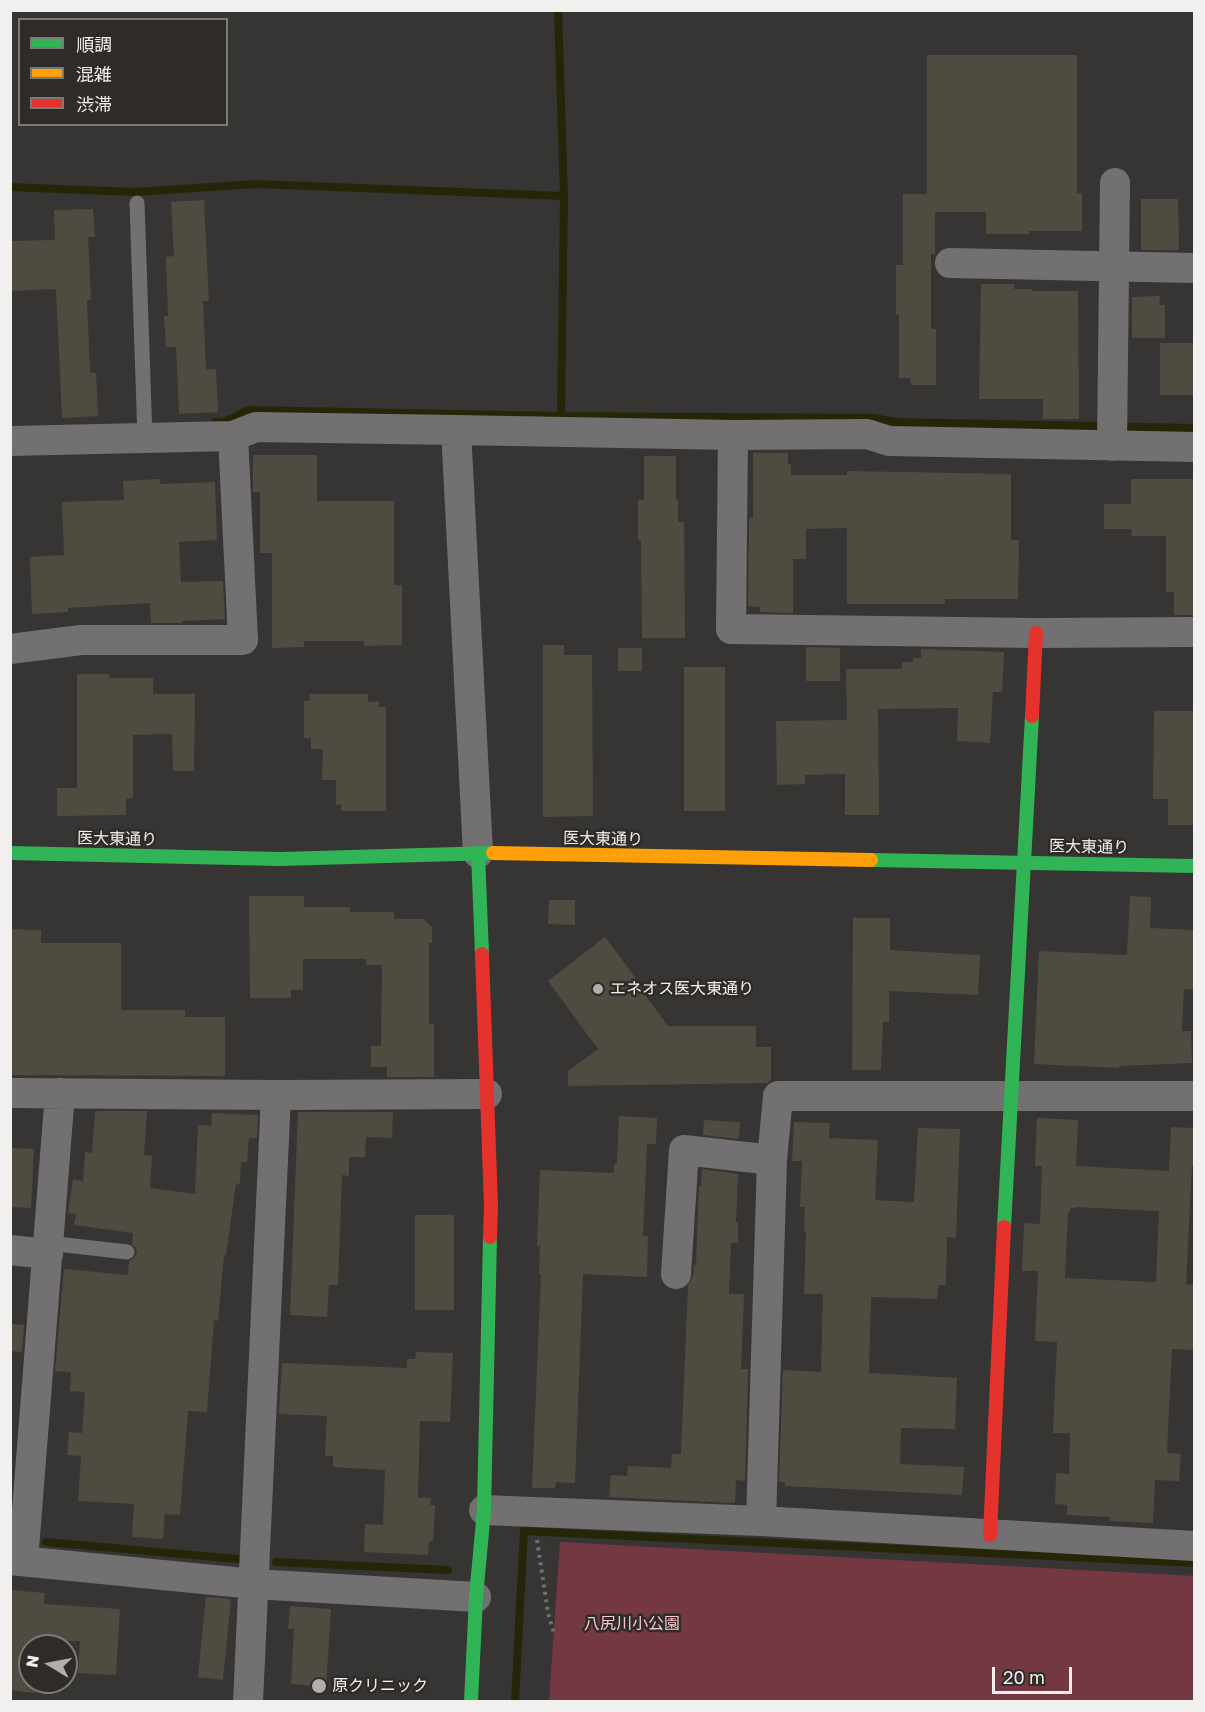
<!DOCTYPE html>
<meta charset="utf-8">
<style>
body{margin:0}
#map{position:relative;width:1205px;height:1712px;overflow:hidden;background:#373533;font-family:"Golos Text","Noto Sans JP",sans-serif}
canvas{display:block}
.frame{position:absolute;inset:0;border:12px solid #f2f0ee;pointer-events:none}
.legend{position:absolute;left:18px;top:18px;width:210px;height:108px;box-sizing:border-box;background:#2e2b28;border:2px solid #7c7a77;margin:0;padding:8px 10px;list-style:none;font-size:18px;color:#f2f0ee}
.legend li{display:flex;align-items:center;gap:12px;height:30px}
.legend b{width:30px;border:2px solid #7c7a77}
.north{position:absolute;left:18px;top:1634px;width:60px;height:60px;box-sizing:border-box;background:#2e2b28;border:2px solid #7c7a77;border-radius:50%;rotate:280deg;font-size:16px;font-weight:700;line-height:24px;text-align:center;color:#f2f0ee}
.north::after{content:'';display:block;margin:auto;width:21px;height:27px;background:#b1afad;clip-path:polygon(50% 0,100% 100%,50% 72%,0 100%)}
.scale{position:absolute;left:992px;top:1667px;width:80px;height:27px;box-sizing:border-box;border:3px solid #f2f0ee;border-top:0;padding-left:8px;font-size:18px;line-height:21px;white-space:nowrap;color:#f2f0ee;-webkit-text-stroke:4px #2e2b28;paint-order:stroke}
</style>
<div id="map">
<canvas width="1205" height="1712"></canvas>
<div class="frame"></div>
<ul class="legend">
<li><b style="height:8px;background:#30b455"></b>順調</li>
<li><b style="height:8px;background:#ff9f0a"></b>混雑</li>
<li><b style="height:8px;background:#e5322d"></b>渋滞</li>
</ul>
<div class="north">N</div>
<div class="scale">20 m</div>
</div>
<script>
const ctx = document.querySelector('canvas').getContext('2d');
ctx.lineJoin = 'round';
function fillPath(path, color) {
  ctx.fillStyle = color;
  ctx.fill(path, 'evenodd');
}
function poly(rows) {
  const path = new Path2D();
  for (const r of rows) {
    path.moveTo(r[0], r[1]);
    for (let i = 2; i < r.length; i += 2) path.lineTo(r[i], r[i + 1]);
  }
  return path;
}
function stroke(path, color, width, dash) {
  ctx.strokeStyle = color;
  ctx.lineWidth = width;
  ctx.lineCap = dash ? 'butt' : 'round';
  ctx.setLineDash(dash || []);
  ctx.stroke(path);
}
function drawText(font, color, halo, rows, align = 'center') {
  ctx.font = font + ' "Golos Text","Noto Sans JP",sans-serif';
  ctx.lineWidth = 5;
  ctx.setLineDash([]);
  ctx.textBaseline = 'middle';
  ctx.strokeStyle = halo;
  ctx.fillStyle = color;
  for (const [text, x, y, turn = 0] of rows) {
    ctx.save();
    ctx.translate(x, y);
    ctx.rotate((+turn || 0) * Math.PI / 180);
    ctx.textAlign = isNaN(turn) ? turn : align;
    if (halo) ctx.strokeText(text, 0, 0);
    ctx.fillText(text, 0, 0);
    ctx.restore();
  }
}
const green = poly([
 [560,1542,1194,1576,1194,1701,549,1701]
]);
const stream = poly([
 [558,10,564,196,561,416],
 [10,187,134,192,256,184,564,196],
 [215,422,224,422,248,410,561,416,874,418,895,422,1194,428],
 [46,1542,237,1559],
 [276,1562,448,1570],
 [515,1702,524,1531,1194,1563]
]);
const building = poly([
 [927,55,1077,55,1077,194,1082,193,1082,231,1029,231,1029,234,986,234,986,212,935,212,935,254,931,254,931,329,936,329,936,385,911,385,910,378,899,378,899,315,896,315,896,265,903,265,903,194,927,194],
 [1141,199,1178,199,1179,250,1141,250],
 [204,200,209,301,203,301,206,370,216,369,218,412,179,414,176,347,166,347,164,316,168,316,166,257,174,256,171,202],
 [93,209,95,237,88,237,91,300,87,300,90,373,96,373,98,416,62,418,56,289,10,291,10,241,55,240,54,210],
 [981,284,1014,284,1014,289,1032,289,1032,291,1078,291,1079,419,1043,419,1043,399,979,399],
 [1160,296,1159,305,1165,305,1165,338,1132,338,1132,297],
 [1160,343,1194,343,1194,395,1160,395],
 [753,453,788,453,788,464,791,464,791,475,847,475,847,471,1011,474,1011,540,1019,540,1018,599,945,599,945,604,847,604,847,528,806,529,806,559,793,559,793,613,760,612,760,607,748,606,749,522,750,518,753,518],
 [253,455,317,455,317,501,394,501,394,585,402,585,402,645,364,646,364,641,304,641,304,647,272,648,272,553,260,553,260,492,253,492],
 [644,456,676,456,676,500,678,500,678,522,684,522,685,638,642,638,641,540,638,540,638,500,644,500],
 [160,479,160,484,215,482,217,540,179,542,181,582,223,581,225,619,182,621,182,623,151,623,150,603,68,608,68,612,32,614,30,557,64,555,62,502,124,500,123,481],
 [1131,479,1194,479,1194,615,1174,615,1174,592,1166,592,1166,536,1132,536,1131,529,1104,529,1104,504,1131,504],
 [543,645,564,645,564,655,592,655,593,816,543,817],
 [806,647,840,648,840,681,806,681],
 [618,648,642,648,642,671,618,671],
 [921,649,1004,652,1002,692,993,692,990,743,957,741,958,708,880,709,878,709,879,815,845,815,845,774,805,775,805,784,777,785,776,721,847,720,846,669,902,669,902,662,913,662,913,658,921,658],
 [684,667,725,667,725,811,684,811],
 [77,674,109,674,109,678,153,678,153,694,195,694,194,771,173,771,172,734,133,735,133,798,126,799,126,815,57,816,57,788,77,788],
 [309,694,368,694,368,702,379,701,379,707,386,707,386,811,341,811,341,804,336,805,336,780,322,780,323,749,311,749,311,738,304,738,304,701,310,701],
 [1154,711,1194,711,1194,825,1168,825,1168,799,1153,799],
 [249,896,304,896,304,907,350,907,350,912,394,912,394,919,423,919,432,927,432,943,429,943,429,1024,434,1024,434,1077,387,1077,387,1067,371,1067,371,1046,381,1046,382,965,366,965,366,959,303,959,303,990,291,990,291,998,250,998],
 [1130,896,1151,897,1150,928,1194,930,1194,990,1184,989,1182,1031,1191,1031,1192,1063,1119,1066,1119,1068,1034,1064,1039,951,1127,955],
 [549,900,575,900,575,925,548,924],
 [853,918,890,918,890,950,980,955,978,995,889,991,889,1022,883,1022,881,1070,852,1070],
 [10,929,41,930,41,943,121,943,121,1010,185,1010,185,1017,225,1017,225,1076,10,1075],
 [605,937,647,993,645,995,668,1026,756,1026,756,1047,771,1047,771,1080,767,1083,568,1086,568,1071,598,1049,548,981],
 [95,1111,147,1111,144,1155,152,1156,150,1188,195,1194,198,1125,211,1126,212,1113,258,1115,257,1138,249,1138,247,1162,241,1162,240,1184,236,1183,226,1255,224,1255,218,1321,214,1320,207,1412,188,1411,180,1515,165,1514,163,1539,132,1537,134,1504,78,1501,81,1456,67,1455,69,1432,82,1433,85,1392,70,1391,71,1372,55,1371,64,1269,128,1275,129,1261,134,1258,137,1253,136,1248,132,1244,133,1233,74,1225,76,1214,68,1213,73,1179,83,1181,85,1152,92,1153],
 [298,1112,393,1112,392,1138,366,1137,365,1157,349,1157,349,1176,342,1175,338,1285,329,1285,327,1317,290,1315],
 [619,1116,657,1118,656,1144,647,1144,643,1236,648,1236,647,1277,583,1274,575,1483,556,1482,555,1488,532,1488,541,1274,539,1274,540,1246,537,1246,540,1170,614,1173,614,1164,617,1164],
 [1037,1118,1078,1120,1076,1166,1169,1171,1171,1127,1194,1128,1194,1166,1192,1166,1186,1284,1194,1285,1194,1350,1172,1349,1167,1453,1181,1454,1179,1481,1155,1480,1153,1523,1110,1521,1110,1517,1067,1515,1067,1505,1055,1504,1056,1473,1069,1474,1070,1433,1053,1433,1057,1342,1035,1341,1038,1271,1022,1271,1024,1223,1040,1224,1042,1166,1035,1166],
 [1075,1207,1159,1211,1156,1282,1065,1278,1068,1212,1070,1212,1070,1208,1075,1208],
 [704,1120,740,1122,739,1139,703,1135],
 [794,1122,830,1123,829,1138,878,1140,875,1200,914,1202,918,1128,960,1129,956,1238,947,1237,946,1285,938,1285,937,1299,871,1297,869,1373,957,1378,955,1429,901,1428,900,1464,964,1467,962,1495,785,1486,785,1482,779,1482,783,1370,821,1372,823,1294,804,1294,806,1231,804,1231,805,1207,800,1207,802,1161,792,1161],
 [10,1148,34,1149,31,1208,10,1207],
 [702,1169,738,1174,736,1222,738,1222,738,1243,731,1243,729,1294,744,1294,741,1369,748,1369,745,1481,736,1480,735,1503,609,1497,611,1475,627,1476,628,1466,671,1468,672,1454,681,1454,688,1285,693,1276,694,1265,696,1265,699,1186,701,1187],
 [415,1215,454,1215,454,1310,415,1310],
 [10,1324,24,1325,22,1352,10,1351],
 [416,1352,453,1353,450,1422,420,1421,418,1498,431,1498,430,1505,435,1505,433,1541,429,1541,428,1555,364,1552,365,1524,383,1525,385,1470,333,1467,333,1456,325,1456,327,1416,279,1414,282,1363,407,1368,407,1359,415,1359],
 [10,1590,45,1593,44,1604,120,1609,116,1675,78,1673,80,1641,40,1641,40,1646,30,1646,30,1682,36,1682,35,1693,10,1690],
 [206,1597,231,1599,223,1680,198,1677],
 [290,1606,331,1609,326,1687,291,1684,294,1629,288,1629]
]);
const path = poly([
 [537,1540,548,1613,554,1633]
]);
const lane = poly([
 [137,203,145,438],
 [48,1243,127,1252]
]);
const street = poly([
 [950,263,1194,268],
 [456,430,733,435,867,434,889,441,1194,447],
 [733,435,731,629,1036,633,1194,632],
 [10,441,233,436,256,427,456,430,478,853],
 [1112,446,1115,183],
 [10,649,81,640,243,640,233,436],
 [10,1093,276,1095,487,1094],
 [10,1250,48,1254],
 [676,1274,684,1150,772,1160],
 [484,1510,761,1521,1194,1546],
 [761,1521,772,1160,778,1096,1194,1096],
 [10,1560,254,1584,476,1597],
 [23,1561,60,1093],
 [248,1702,276,1095]
]);
const fast = poly([
 [10,853,280,859,493,853],
 [478,853,482,954],
 [871,860,1194,866],
 [1004,1227,1032,716],
 [471,1702,476,1597,484,1510,490,1237]
]);
const slow = poly([
 [493,853,871,860]
]);
const jam = poly([
 [1032,716,1036,633],
 [482,954,491,1206,490,1237],
 [990,1535,1004,1227]
]);
const markers = [
 [598,989,6,"#b1afad"],
 [319,1686,8,"#b1afad"]
];
const streetNames = [
 ["医大東通り",117,839,1],
 ["医大東通り",603,839,1],
 ["医大東通り",1089,847,1]
];
const poiNames = [
 ["エネオス医大東通り",610,989],
 ["原クリニック",332,1686]
];
const parkNames = [
 ["八尻川小公園",632,1624]
];
fillPath(green, '#743843');
stroke(stream, '#252608', 8);
fillPath(building, '#504b41');
stroke(path, '#71706e', 4, [3, 4.5]);
stroke(lane, '#727070', 15);
stroke(street, '#727070', 30);
stroke(fast, '#30b455', 14);
stroke(slow, '#ff9f0a', 14);
stroke(jam, '#e5322d', 14);
for (const [x, y, r, color] of markers) {
  const dot = new Path2D();
  dot.arc(x, y, r, 0, 2 * Math.PI);
  ctx.fillStyle = color;
  ctx.fill(dot);
  stroke(dot, '#2e2b28', 2);
}
drawText('16px', '#f2f0ee', '#2e2b28', streetNames);
drawText('16px', '#f2f0ee', '#2e2b28', poiNames, 'left');
drawText('16px', '#fac5cb', '#2e2b28', parkNames);
</script>
